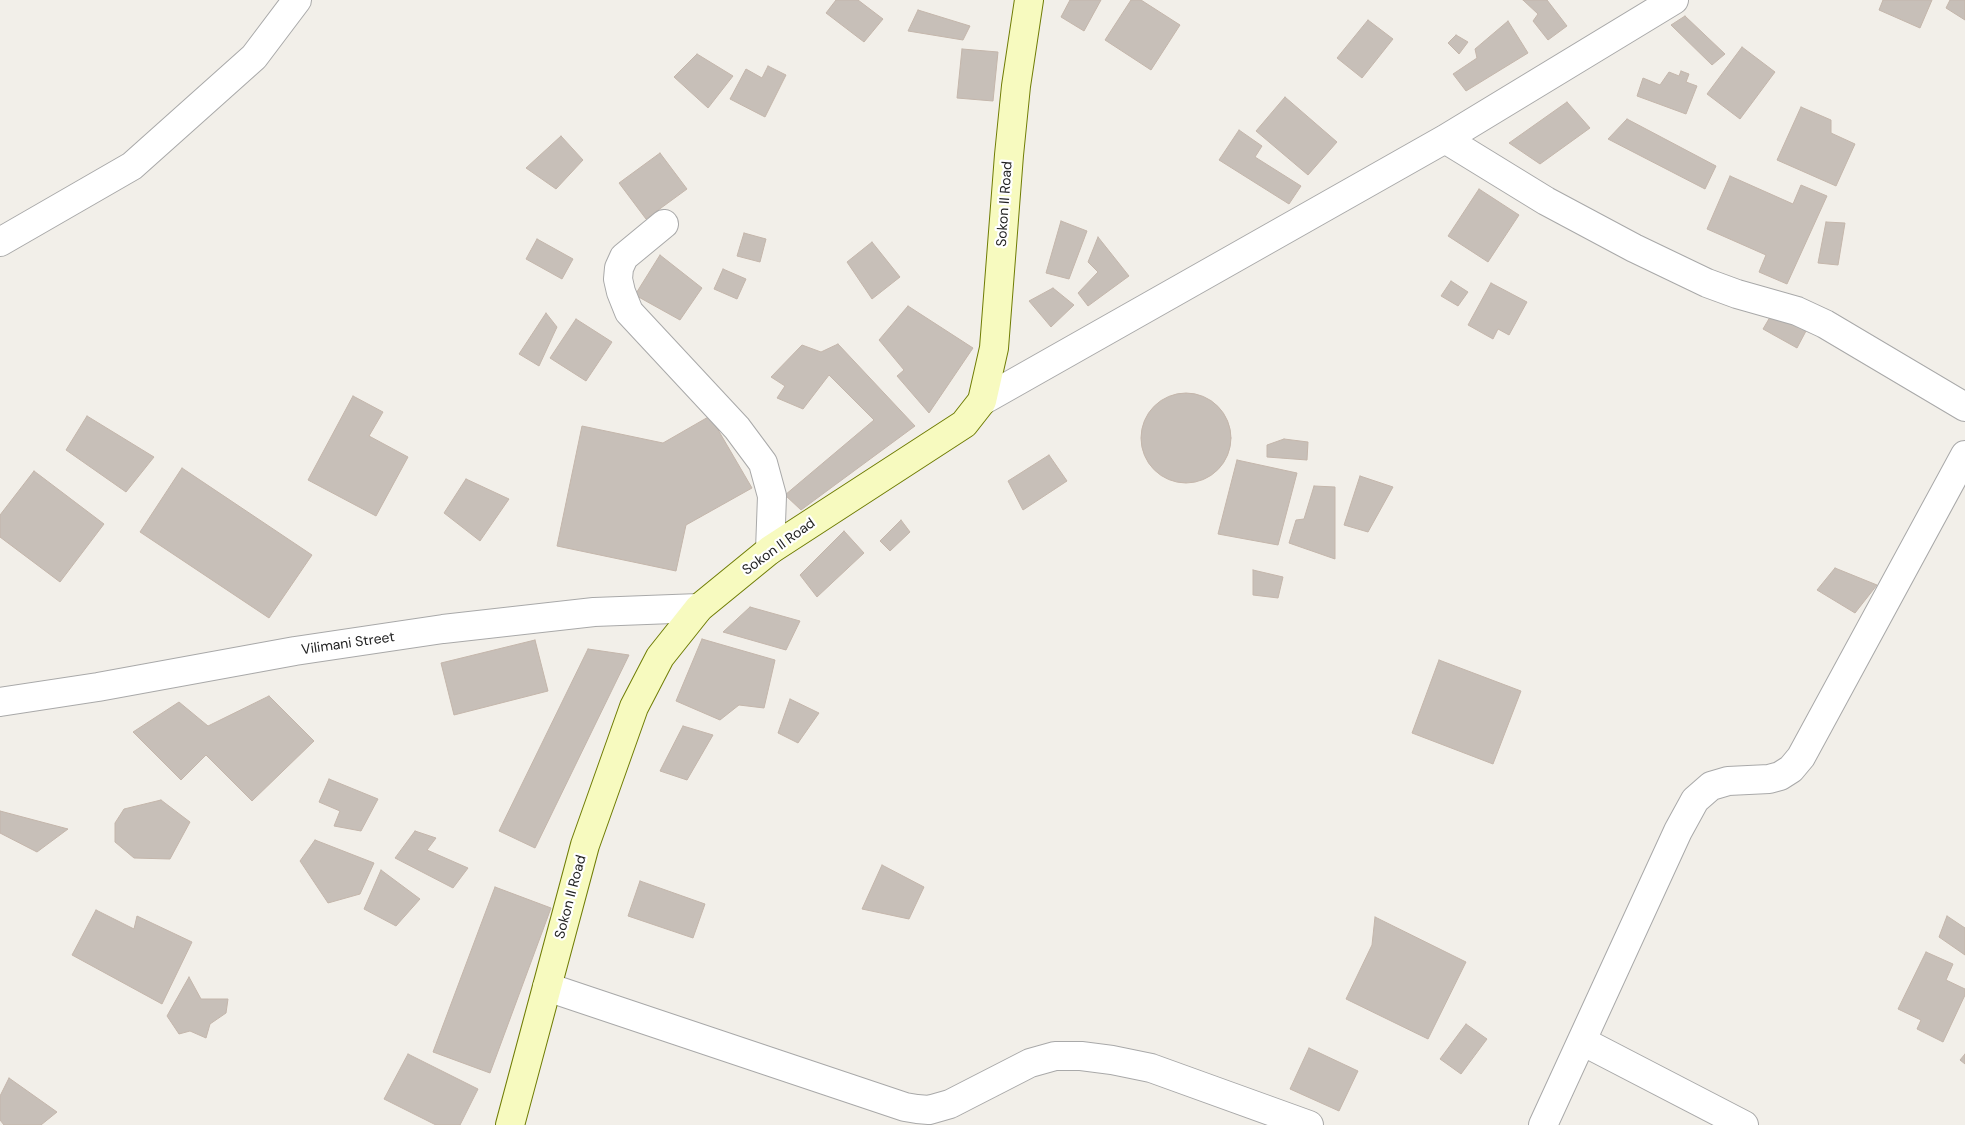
<!DOCTYPE html>
<style>
body{margin:0}
canvas{display:block;background:#f2efe9}
</style>
<canvas width="1965" height="1125"></canvas>
<script>
const ctx = document.querySelector('canvas').getContext('2d');
ctx.lineJoin = 'round';
function fillPath(path, color) {
  ctx.fillStyle = color;
  ctx.fill(path, 'evenodd');
}
function poly(rows) {
  const path = new Path2D();
  for (const r of rows) {
    if (r.length === 3) {
      path.moveTo(r[0] + r[2], r[1]);
      path.arc(r[0], r[1], r[2], 0, 2 * Math.PI);
      continue;
    }
    path.moveTo(r[0], r[1]);
    for (let i = 2; i < r.length; i += 2) path.lineTo(r[i], r[i + 1]);
  }
  return path;
}
function stroke(path, color, width, dash) {
  ctx.strokeStyle = color;
  ctx.lineWidth = width;
  ctx.lineCap = dash ? 'butt' : 'round';
  ctx.setLineDash(dash || []);
  ctx.stroke(path);
}
function drawText(font, color, halo, rows, align = 'center') {
  ctx.font = font + ' "DM Sans",sans-serif';
  ctx.lineWidth = 4.5;
  ctx.setLineDash([]);
  ctx.textBaseline = 'middle';
  ctx.strokeStyle = halo;
  ctx.fillStyle = color;
  for (const [text, x, y, turn = 0] of rows) {
    ctx.save();
    ctx.translate(x, y);
    ctx.rotate((+turn || 0) * Math.PI / 180);
    ctx.textAlign = isNaN(turn) ? turn : align;
    if (halo) ctx.strokeText(text, 0, 0);
    ctx.fillText(text, 0, 0);
    ctx.restore();
  }
}
const building = poly([
 [836,0,858,0,883,19,864,42,826,13,836,0],
 [1070,0,1101,0,1084,31,1061,17,1070,0],
 [1131,0,1141,0,1180,25,1151,70,1105,40,1131,0],
 [1523,0,1547,0,1567,26,1548,40,1533,21,1538,14,1523,0],
 [1883,0,1932,0,1920,28,1879,10,1883,0],
 [1950,0,1965,0,1965,20,1946,8,1950,0],
 [918,10,970,26,963,40,908,31,918,10],
 [1685,16,1725,54,1712,65,1671,25,1685,16],
 [1368,20,1393,39,1362,78,1337,58,1368,20],
 [1508,21,1528,53,1466,91,1453,74,1477,58,1475,49,1508,21],
 [1456,35,1468,42,1459,54,1448,43,1456,35],
 [1742,47,1775,72,1740,119,1707,94,1742,47],
 [962,49,998,52,993,101,957,98,962,49],
 [697,54,733,76,708,108,674,77,697,54],
 [768,66,786,75,765,117,730,99,746,69,762,78,768,66],
 [1681,71,1689,74,1686,82,1697,86,1686,114,1637,96,1643,78,1660,85,1669,72,1679,76,1681,71],
 [1285,97,1337,142,1308,175,1256,131,1285,97],
 [1567,102,1590,128,1540,164,1509,143,1567,102],
 [1801,107,1831,120,1831,133,1855,144,1836,186,1777,160,1801,107],
 [1627,119,1716,166,1705,189,1608,139,1627,119],
 [1239,130,1262,146,1255,157,1301,186,1289,204,1219,160,1239,130],
 [561,136,583,160,556,189,526,168,561,136],
 [660,153,687,189,646,219,619,183,660,153],
 [1730,176,1793,204,1801,185,1827,196,1787,284,1759,272,1766,255,1707,229,1730,176],
 [1479,189,1519,215,1488,262,1448,236,1479,189],
 [1061,221,1087,231,1069,279,1046,273,1061,221],
 [1826,222,1845,223,1838,265,1818,263,1826,222],
 [744,233,766,239,760,262,737,256,744,233],
 [1098,237,1129,276,1088,306,1078,293,1098,272,1088,262,1098,237],
 [537,239,573,259,562,279,526,259,537,239],
 [872,242,900,277,872,299,847,262,872,242],
 [660,255,702,288,680,320,635,295,660,255],
 [723,269,746,279,737,299,714,289,723,269],
 [1451,281,1468,292,1458,306,1441,296,1451,281],
 [1491,283,1527,302,1509,335,1498,329,1493,339,1468,325,1491,283],
 [1053,288,1074,305,1051,327,1029,301,1053,288],
 [908,306,973,348,929,413,897,376,904,370,879,340,908,306],
 [1773,312,1806,331,1797,348,1763,329,1773,312],
 [546,313,557,327,539,366,519,354,546,313],
 [576,319,612,342,586,381,550,358,576,319],
 [838,344,915,426,801,510,785,495,874,420,829,375,803,409,777,398,785,386,771,377,802,345,821,352,838,344],
 [1186,438,45],
 [353,396,383,412,369,436,408,457,376,516,308,480,353,396],
 [87,416,154,457,126,492,66,450,87,416],
 [710,416,752,488,686,525,676,571,557,546,582,426,663,443,710,416],
 [1284,439,1308,442,1307,460,1267,457,1267,445,1284,439],
 [1049,455,1067,481,1023,510,1008,481,1049,455],
 [1237,460,1297,473,1278,545,1218,534,1237,460],
 [182,468,312,555,269,618,140,532,182,468],
 [34,471,104,524,60,582,0,537,0,515,34,471],
 [1360,476,1393,487,1368,532,1344,525,1360,476],
 [466,479,509,499,480,541,444,513,466,479],
 [1314,486,1335,487,1335,559,1289,543,1296,520,1304,519,1314,486],
 [901,520,910,532,890,551,880,541,901,520],
 [844,531,864,553,817,597,800,575,844,531],
 [1835,568,1877,585,1855,613,1817,590,1835,568],
 [1253,570,1283,577,1278,598,1253,595,1253,570],
 [750,607,800,621,786,650,723,632,750,607],
 [702,639,775,660,764,708,739,705,720,720,676,701,702,639],
 [535,640,548,691,454,715,441,663,535,640],
 [588,649,629,655,535,848,499,831,588,649],
 [1439,660,1521,691,1493,764,1412,733,1439,660],
 [269,696,314,741,252,801,206,755,181,780,133,732,179,702,208,726,269,696],
 [790,699,819,713,798,743,778,733,790,699],
 [683,726,713,735,687,780,660,771,683,726],
 [329,779,378,799,361,831,334,826,340,811,319,802,329,779],
 [161,800,190,822,170,859,134,858,115,842,115,823,124,809,161,800],
 [0,811,68,829,37,852,0,833,0,811],
 [415,831,436,838,427,850,468,868,453,888,395,858,415,831],
 [315,840,374,863,360,894,328,903,300,861,315,840],
 [882,865,924,887,909,919,862,909,882,865],
 [381,870,420,899,396,926,364,909,381,870],
 [640,881,705,904,693,938,628,916,640,881],
 [495,887,551,908,490,1073,433,1052,495,887],
 [96,910,134,929,137,916,192,942,162,1004,72,955,96,910],
 [1947,916,1965,928,1965,955,1939,937,1947,916],
 [1375,917,1466,962,1428,1039,1346,999,1372,945,1375,917],
 [1926,952,1953,964,1946,980,1965,989,1965,995,1943,1042,1917,1029,1921,1020,1898,1009,1926,952],
 [189,977,201,999,228,999,226,1013,210,1024,206,1038,190,1031,179,1034,167,1016,189,977],
 [1466,1024,1487,1039,1461,1074,1440,1059,1466,1024],
 [1309,1048,1358,1071,1339,1111,1290,1089,1309,1048],
 [408,1054,478,1089,460,1125,436,1125,384,1099,408,1054],
 [1965,1054,1965,1064,1960,1060,1965,1054],
 [9,1078,57,1112,41,1125,4,1125,0,1120,0,1096,9,1078]
]);
const street = poly([
 [1445,139,1546,201,1634,248,1707,283,1737,294,1797,311,1825,324,1965,407],
 [664,224,624,257,619,268,618,279,621,292,629,312,737,428,763,463,772,496,770,550],
 [0,242,132,166,254,57,297,0],
 [982,401,1445,139,1674,0],
 [0,702,98,687,295,651,443,629,594,612,699,608],
 [547,987,905,1107,917,1109,929,1110,950,1104,1030,1063,1055,1056,1081,1056,1112,1060,1151,1068,1309,1125],
 [1582,1041,1744,1125],
 [1543,1125,1678,831,1695,800,1711,786,1728,781,1769,779,1780,776,1791,769,1801,757,1965,455]
]);
const secondary = poly([
 [510,1125,585,845,634,707,660,657,699,608,770,550,964,424,982,401,994,348,1009,155,1016,86,1029,0]
]);
const streetNames = [
 ["Sokon II Road",1005,204,-86],
 ["Sokon II Road",779,547,-36],
 ["Vilimani Street",348,644,-8],
 ["Sokon II Road",571,897,-75]
];
fillPath(building, '#c7bfb8');
stroke(building, '#c4b6ab', 1);
stroke(street, '#a9a9a9', 30);
stroke(secondary, '#707d05', 30);
stroke(street, '#fff', 28);
stroke(secondary, '#f7fabf', 28);
drawText('14px', '#222', '#fff', streetNames);
</script>
